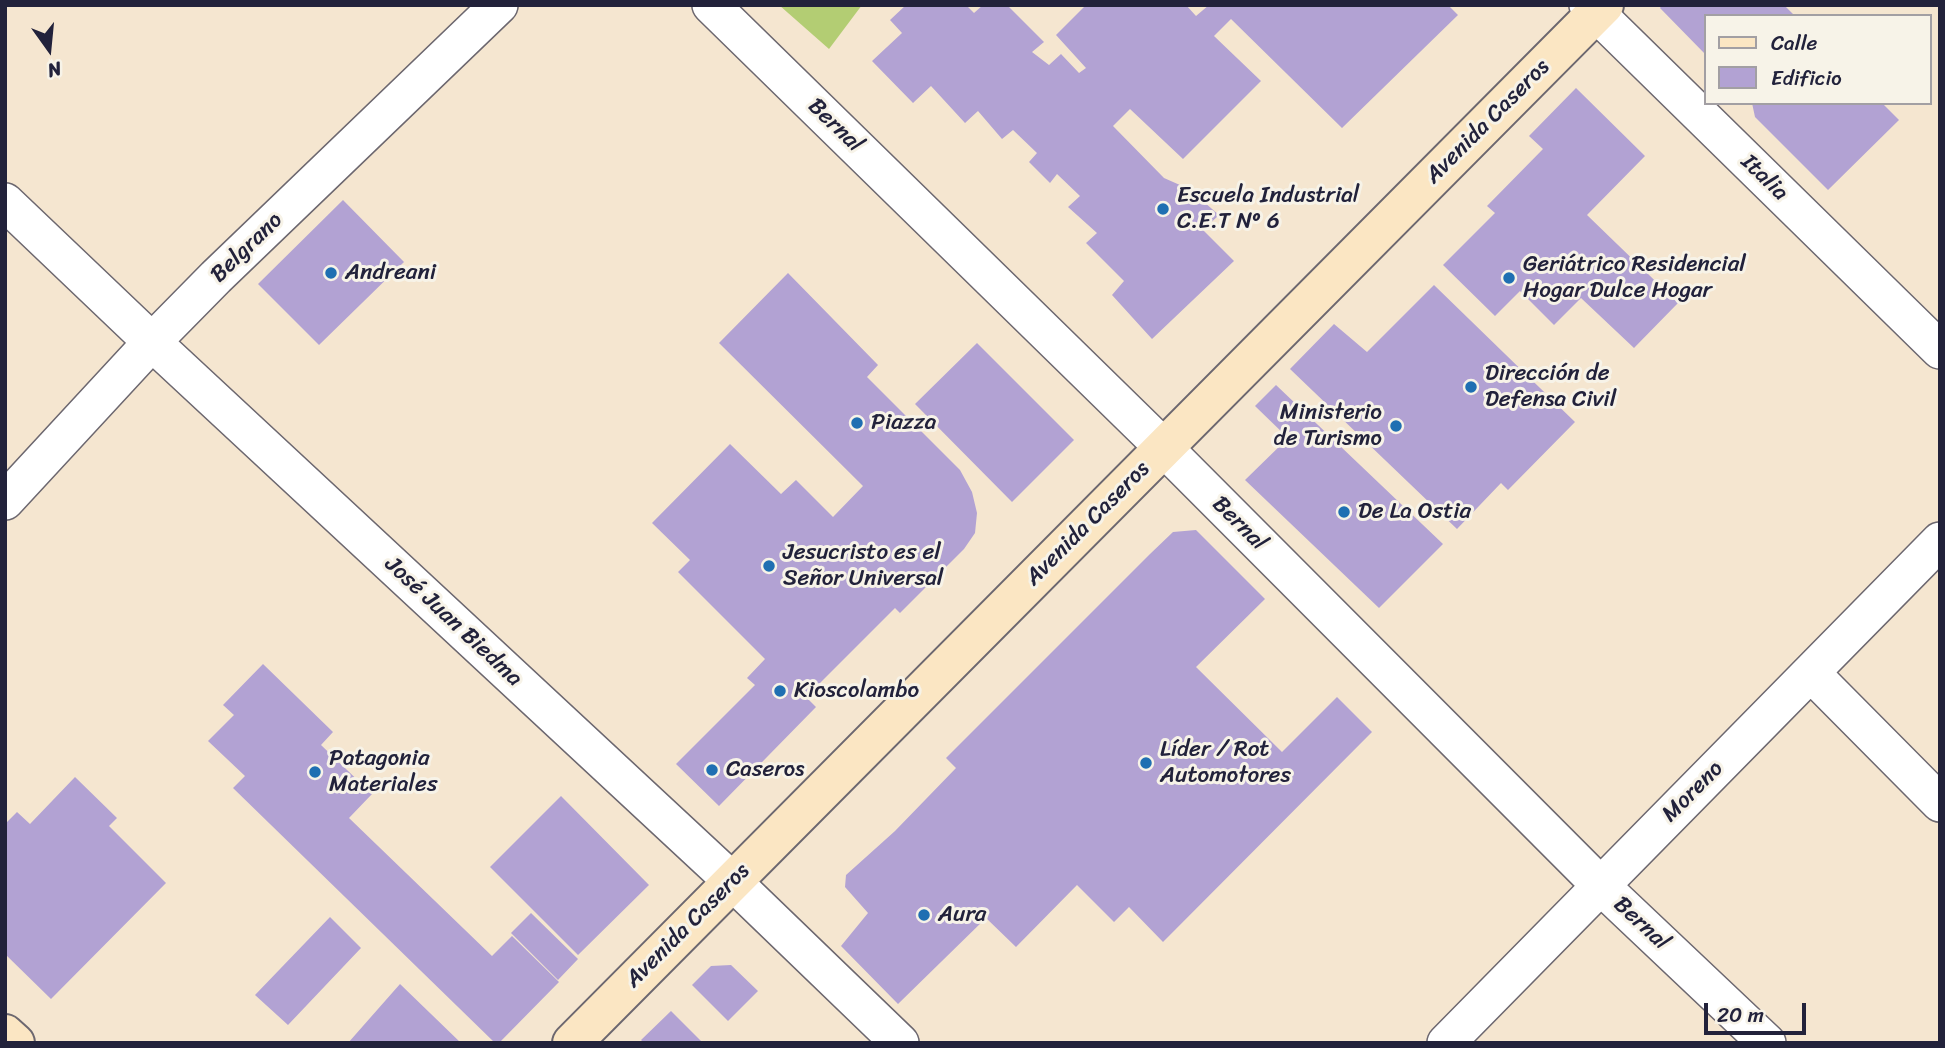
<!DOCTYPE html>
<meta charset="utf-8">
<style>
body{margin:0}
#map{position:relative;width:1945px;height:1048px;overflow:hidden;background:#f5e6d0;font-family:Sriracha,sans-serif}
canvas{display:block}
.frame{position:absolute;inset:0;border:7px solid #22223b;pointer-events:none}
.legend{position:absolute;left:1704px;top:14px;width:228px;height:91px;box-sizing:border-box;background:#f7f3e8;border:2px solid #a29fa3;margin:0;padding:9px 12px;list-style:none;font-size:21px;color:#22223b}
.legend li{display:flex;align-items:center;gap:14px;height:35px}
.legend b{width:35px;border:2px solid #a29fa3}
.north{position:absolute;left:14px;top:14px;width:70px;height:70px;-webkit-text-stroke:5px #f7f3e8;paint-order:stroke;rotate:165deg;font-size:19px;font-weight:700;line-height:28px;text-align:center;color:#22223b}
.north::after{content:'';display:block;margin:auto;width:24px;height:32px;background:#22223b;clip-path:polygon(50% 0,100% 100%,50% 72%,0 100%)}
.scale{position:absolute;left:1704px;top:1003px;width:102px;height:32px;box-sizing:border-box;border:4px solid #22223b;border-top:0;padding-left:9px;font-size:21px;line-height:24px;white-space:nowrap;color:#22223b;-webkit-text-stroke:5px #f7f3e8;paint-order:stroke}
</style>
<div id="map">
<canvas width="1945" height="1048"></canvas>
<div class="frame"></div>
<ul class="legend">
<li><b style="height:9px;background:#fbe6c3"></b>Calle</li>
<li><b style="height:19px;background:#b2a2d3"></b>Edificio</li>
</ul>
<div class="north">N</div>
<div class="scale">20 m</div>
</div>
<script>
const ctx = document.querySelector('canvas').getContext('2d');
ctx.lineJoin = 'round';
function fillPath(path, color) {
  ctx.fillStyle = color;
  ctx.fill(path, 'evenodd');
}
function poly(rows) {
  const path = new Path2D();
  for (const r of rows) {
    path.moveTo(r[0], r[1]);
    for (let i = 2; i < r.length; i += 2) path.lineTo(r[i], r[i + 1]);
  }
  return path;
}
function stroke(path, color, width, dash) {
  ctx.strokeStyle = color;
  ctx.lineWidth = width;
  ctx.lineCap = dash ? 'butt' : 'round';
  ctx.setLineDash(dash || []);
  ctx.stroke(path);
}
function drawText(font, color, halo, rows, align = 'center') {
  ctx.font = font + ' Sriracha,sans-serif';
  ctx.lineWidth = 6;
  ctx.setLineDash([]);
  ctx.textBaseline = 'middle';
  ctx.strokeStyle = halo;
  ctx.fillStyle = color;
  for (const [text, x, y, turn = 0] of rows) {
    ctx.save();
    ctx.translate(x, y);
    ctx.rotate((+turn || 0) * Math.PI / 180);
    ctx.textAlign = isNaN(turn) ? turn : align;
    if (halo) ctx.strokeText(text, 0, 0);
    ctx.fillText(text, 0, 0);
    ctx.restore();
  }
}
const green = poly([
 [779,5,862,5,829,49]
]);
const building = poly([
 [906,5,966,5,974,13,983,5,1007,5,1044,42,1032,52,1049,65,1061,54,1079,73,1086,68,1056,35,1086,5,1186,5,1196,16,1209,5,1448,5,1458,15,1342,128,1231,19,1214,36,1261,81,1183,159,1130,109,1113,126,1164,178,1189,189,1219,215,1203,230,1234,261,1152,339,1112,295,1124,281,1086,243,1097,233,1068,207,1080,196,1057,174,1050,183,1029,162,1037,153,1013,130,1002,139,978,111,965,123,931,86,913,103,872,61,902,33,890,20],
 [1662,5,1784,5,1795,16,1705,16,1705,54,1660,8],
 [1576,88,1645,156,1587,215,1678,303,1634,348,1581,298,1554,325,1520,291,1495,316,1443,265,1495,213,1487,206,1543,149,1529,136],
 [1752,103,1882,103,1899,120,1828,190,1755,117],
 [343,200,404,262,319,345,258,284],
 [788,273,878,365,867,377,960,470,972,492,977,513,975,533,964,549,900,613,895,608,806,697,816,707,719,806,676,764,755,685,747,678,765,659,678,572,690,560,652,523,730,444,781,494,796,480,833,517,863,486,719,343],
 [1434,285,1575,422,1508,490,1501,483,1457,529,1290,369,1334,324,1367,352],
 [977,343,1074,440,1012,502,915,404],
 [1276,385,1443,544,1379,608,1245,480,1288,438,1255,406],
 [1196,530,1265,599,1196,667,1282,752,1337,697,1372,732,1163,942,1129,907,1114,922,1077,885,1016,947,986,918,898,1004,841,946,868,913,845,887,846,875,895,831,956,768,946,758,1150,554,1173,532],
 [263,664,333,732,321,745,372,794,349,818,492,956,512,936,559,982,499,1043,495,1043,233,788,245,776,208,741,234,715,223,705],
 [75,777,117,818,109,826,166,883,51,999,5,954,5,824,17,812,30,824],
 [561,796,649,885,578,955,490,867],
 [531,913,578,959,558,980,511,933],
 [330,917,361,948,288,1025,255,995],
 [731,965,758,991,728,1021,692,985,711,966],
 [400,984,461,1043,348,1043],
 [671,1011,703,1043,644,1043,641,1040]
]);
const minor = poly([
 [711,5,1164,448,1600,885,1767,1043],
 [1588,5,1940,350],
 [5,202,152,342,732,881,900,1043],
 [5,501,152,342,216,277,499,5],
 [1811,673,1940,803],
 [1446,1043,1940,541]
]);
const secondary = poly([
 [5,1034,15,1043],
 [572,1043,1604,5]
]);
const markers = [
 [1163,209,7,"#1f6fb2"],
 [331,273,7,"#1f6fb2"],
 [1509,278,7,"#1f6fb2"],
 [1471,387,7,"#1f6fb2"],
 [857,423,7,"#1f6fb2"],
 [1396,426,7,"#1f6fb2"],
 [1344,512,7,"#1f6fb2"],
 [769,566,7,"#1f6fb2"],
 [780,691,7,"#1f6fb2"],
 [1146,763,7,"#1f6fb2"],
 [712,770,7,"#1f6fb2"],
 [315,772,7,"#1f6fb2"],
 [924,915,7,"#1f6fb2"]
];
const streetNames = [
 ["Avenida Caseros",1488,122,-45],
 ["Bernal",835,126,44],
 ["Italia",1764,178,44],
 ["Belgrano",247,248,-44],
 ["Avenida Caseros",1088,524,-45],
 ["Bernal",1239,524,45],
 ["José Juan Biedma",453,622,43],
 ["Moreno",1693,792,-45],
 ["Bernal",1641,924,43],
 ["Avenida Caseros",688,926,-45]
];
const poiNames = [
 ["Escuela Industrial",1177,196],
 ["C.E.T Nº 6",1177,222],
 ["Geriátrico Residencial",1523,265],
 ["Hogar Dulce Hogar",1523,291],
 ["Andreani",345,273],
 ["Dirección de",1485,374],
 ["Defensa Civil",1485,400],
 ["Ministerio",1382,413,"right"],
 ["de Turismo",1382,439,"right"],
 ["Piazza",871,423],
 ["De La Ostia",1358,512],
 ["Jesucristo es el",783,553],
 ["Señor Universal",783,579],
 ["Kioscolambo",794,691],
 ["Líder / Rot",1160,750],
 ["Automotores",1160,776],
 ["Patagonia",329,759],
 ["Materiales",329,785],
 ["Caseros",726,770],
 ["Aura",938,915]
];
fillPath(green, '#b3cd73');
fillPath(building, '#b2a2d3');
stroke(minor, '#6c676f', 40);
stroke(secondary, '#6c676f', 42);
stroke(minor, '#fff', 37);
stroke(secondary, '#fbe6c3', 38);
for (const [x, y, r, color] of markers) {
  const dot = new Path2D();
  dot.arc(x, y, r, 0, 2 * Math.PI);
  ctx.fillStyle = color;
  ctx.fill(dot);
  stroke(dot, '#f7f3e8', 2.5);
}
drawText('23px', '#22223b', '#f7f3e8', streetNames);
drawText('23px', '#22223b', '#f7f3e8', poiNames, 'left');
</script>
